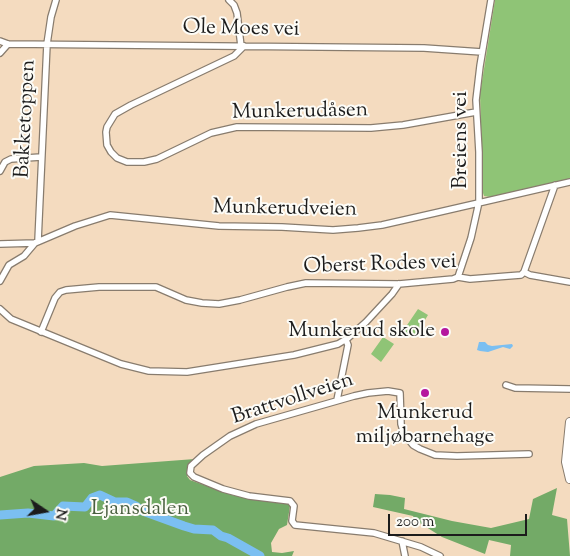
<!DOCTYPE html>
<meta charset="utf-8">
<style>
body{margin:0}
#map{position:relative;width:570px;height:556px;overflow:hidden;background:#f4dbbf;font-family:"Sorts Mill Goudy",serif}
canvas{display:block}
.north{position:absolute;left:20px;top:486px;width:50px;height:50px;-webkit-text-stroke:4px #fdfcf7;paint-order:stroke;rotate:102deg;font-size:14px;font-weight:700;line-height:20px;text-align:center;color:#1c1c1c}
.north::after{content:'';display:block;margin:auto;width:18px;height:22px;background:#1c1c1c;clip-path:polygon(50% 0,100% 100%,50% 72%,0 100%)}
.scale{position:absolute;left:388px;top:514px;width:139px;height:22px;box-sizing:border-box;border:2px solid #1c1c1c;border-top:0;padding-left:6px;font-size:15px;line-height:18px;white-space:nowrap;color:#1c1c1c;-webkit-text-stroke:4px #fdfcf7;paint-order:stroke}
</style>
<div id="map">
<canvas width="570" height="556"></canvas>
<div class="north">N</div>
<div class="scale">200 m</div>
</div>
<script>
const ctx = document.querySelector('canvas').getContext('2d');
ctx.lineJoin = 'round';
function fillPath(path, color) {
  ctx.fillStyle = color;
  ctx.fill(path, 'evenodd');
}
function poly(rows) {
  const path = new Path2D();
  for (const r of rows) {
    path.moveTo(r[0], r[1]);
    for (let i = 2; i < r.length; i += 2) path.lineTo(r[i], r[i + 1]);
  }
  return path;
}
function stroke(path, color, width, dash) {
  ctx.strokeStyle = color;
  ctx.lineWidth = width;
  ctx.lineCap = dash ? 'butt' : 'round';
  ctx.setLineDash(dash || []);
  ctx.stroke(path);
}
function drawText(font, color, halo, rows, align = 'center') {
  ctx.font = font + ' "Sorts Mill Goudy",serif';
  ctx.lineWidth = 4;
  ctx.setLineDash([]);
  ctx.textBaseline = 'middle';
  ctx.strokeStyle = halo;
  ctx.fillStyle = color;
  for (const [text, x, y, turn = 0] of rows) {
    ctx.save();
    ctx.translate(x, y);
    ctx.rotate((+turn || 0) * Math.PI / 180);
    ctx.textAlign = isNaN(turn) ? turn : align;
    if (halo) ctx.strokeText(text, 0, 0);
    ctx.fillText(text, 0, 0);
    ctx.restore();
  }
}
const green = poly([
 [495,0,570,0,570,179,490,197,484,196,483,193,480,94],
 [418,309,428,315,414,338,403,331],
 [383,337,394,344,381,362,371,354]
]);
const forest = poly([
 [195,459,187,469,187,476,190,480,232,495,256,500,287,502,290,506,287,525,279,529,271,543,272,552,282,553,294,551,292,556,0,556,0,477,34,466,84,463,102,466],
 [557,488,552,515,567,519,570,556,510,556,511,545,489,540,485,554,442,537,415,520,413,516,373,507,375,494,390,495,405,498,404,509,452,521,491,528,529,519,533,499]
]);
const water = poly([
 [479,342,485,342,488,345,492,346,512,344,513,346,510,349,503,347,488,352,480,351,477,350]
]);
const river = poly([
 [0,515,28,513,54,516,63,506,85,507,92,498,100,495,115,502,127,502,136,506,140,510,184,526,194,529,213,530,221,536,228,538,260,556]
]);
const minor = poly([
 [229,0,234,5,237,13,241,46],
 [0,41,8,44,424,48,482,52],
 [244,46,234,56,131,105,115,114,107,127,106,132,107,145,111,152,117,158,127,162,144,162,157,159,211,133,237,127,371,128,403,125,476,112],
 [0,53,8,44],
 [0,171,5,162,11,159,41,157],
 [38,241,47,44,51,17,56,0],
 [0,244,35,243,75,226,110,215,219,226,282,227,333,230,358,228,382,225,435,213,570,182],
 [524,272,555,185],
 [524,272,530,275,570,282],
 [458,277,471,238,479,202,479,152,476,100,480,66,491,0],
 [0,281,9,265,24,256,35,243],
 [0,309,11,319,121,364,149,371,187,372,294,355,338,344,348,338,366,322,392,294,399,284],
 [41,332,55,298,60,292,66,290,99,287,156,287,186,300,202,303,219,304,240,300,287,287,306,283,399,284,453,279,458,277,470,279,508,276,521,275,524,272],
 [506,385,515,388,570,389],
 [337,400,348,345,346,340],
 [402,541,405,556],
 [440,556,421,547,374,533,295,525,292,521,294,506,290,501,249,496,223,489,194,477,190,473,191,466,203,455,230,436,256,424,354,396,368,393,388,391,400,393,401,424,404,434,413,445,420,449,435,455,457,456,529,454]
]);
const major = poly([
 [570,422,566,462,570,479]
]);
const markers = [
 [445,332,5,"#b5179e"],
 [425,393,5,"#b5179e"]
];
const streetNames = [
 ["Ole Moes vei",241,30,1],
 ["Munkerudåsen",300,113,-1],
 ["Bakketoppen",27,119,-87],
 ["Breiens vei",462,140,-90],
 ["Munkerudveien",285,210,1],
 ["Oberst Rodes vei",380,266,-2],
 ["Brattvollveien",293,400,-18]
];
const poiNames = [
 ["Munkerud skole",435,332],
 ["Munkerud",425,414,"center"],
 ["miljøbarnehage",425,438,"center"]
];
const parkNames = [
 ["Ljansdalen",140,510]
];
fillPath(green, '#8fc476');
fillPath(forest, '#73aa67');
fillPath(water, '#7bbff1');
stroke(river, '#7bbff1', 9);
stroke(minor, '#887c6e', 8);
stroke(major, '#887c6e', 10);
stroke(minor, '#fff', 5.5);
stroke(major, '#fff', 8);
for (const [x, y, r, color] of markers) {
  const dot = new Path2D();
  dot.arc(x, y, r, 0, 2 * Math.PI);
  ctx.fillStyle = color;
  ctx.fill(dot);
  stroke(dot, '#fdfcf7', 2);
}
drawText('21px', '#1c1c1c', '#fdfcf7', streetNames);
drawText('21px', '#1c1c1c', '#fdfcf7', poiNames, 'right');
drawText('21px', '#4a5f40', '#fdfcf7', parkNames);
</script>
